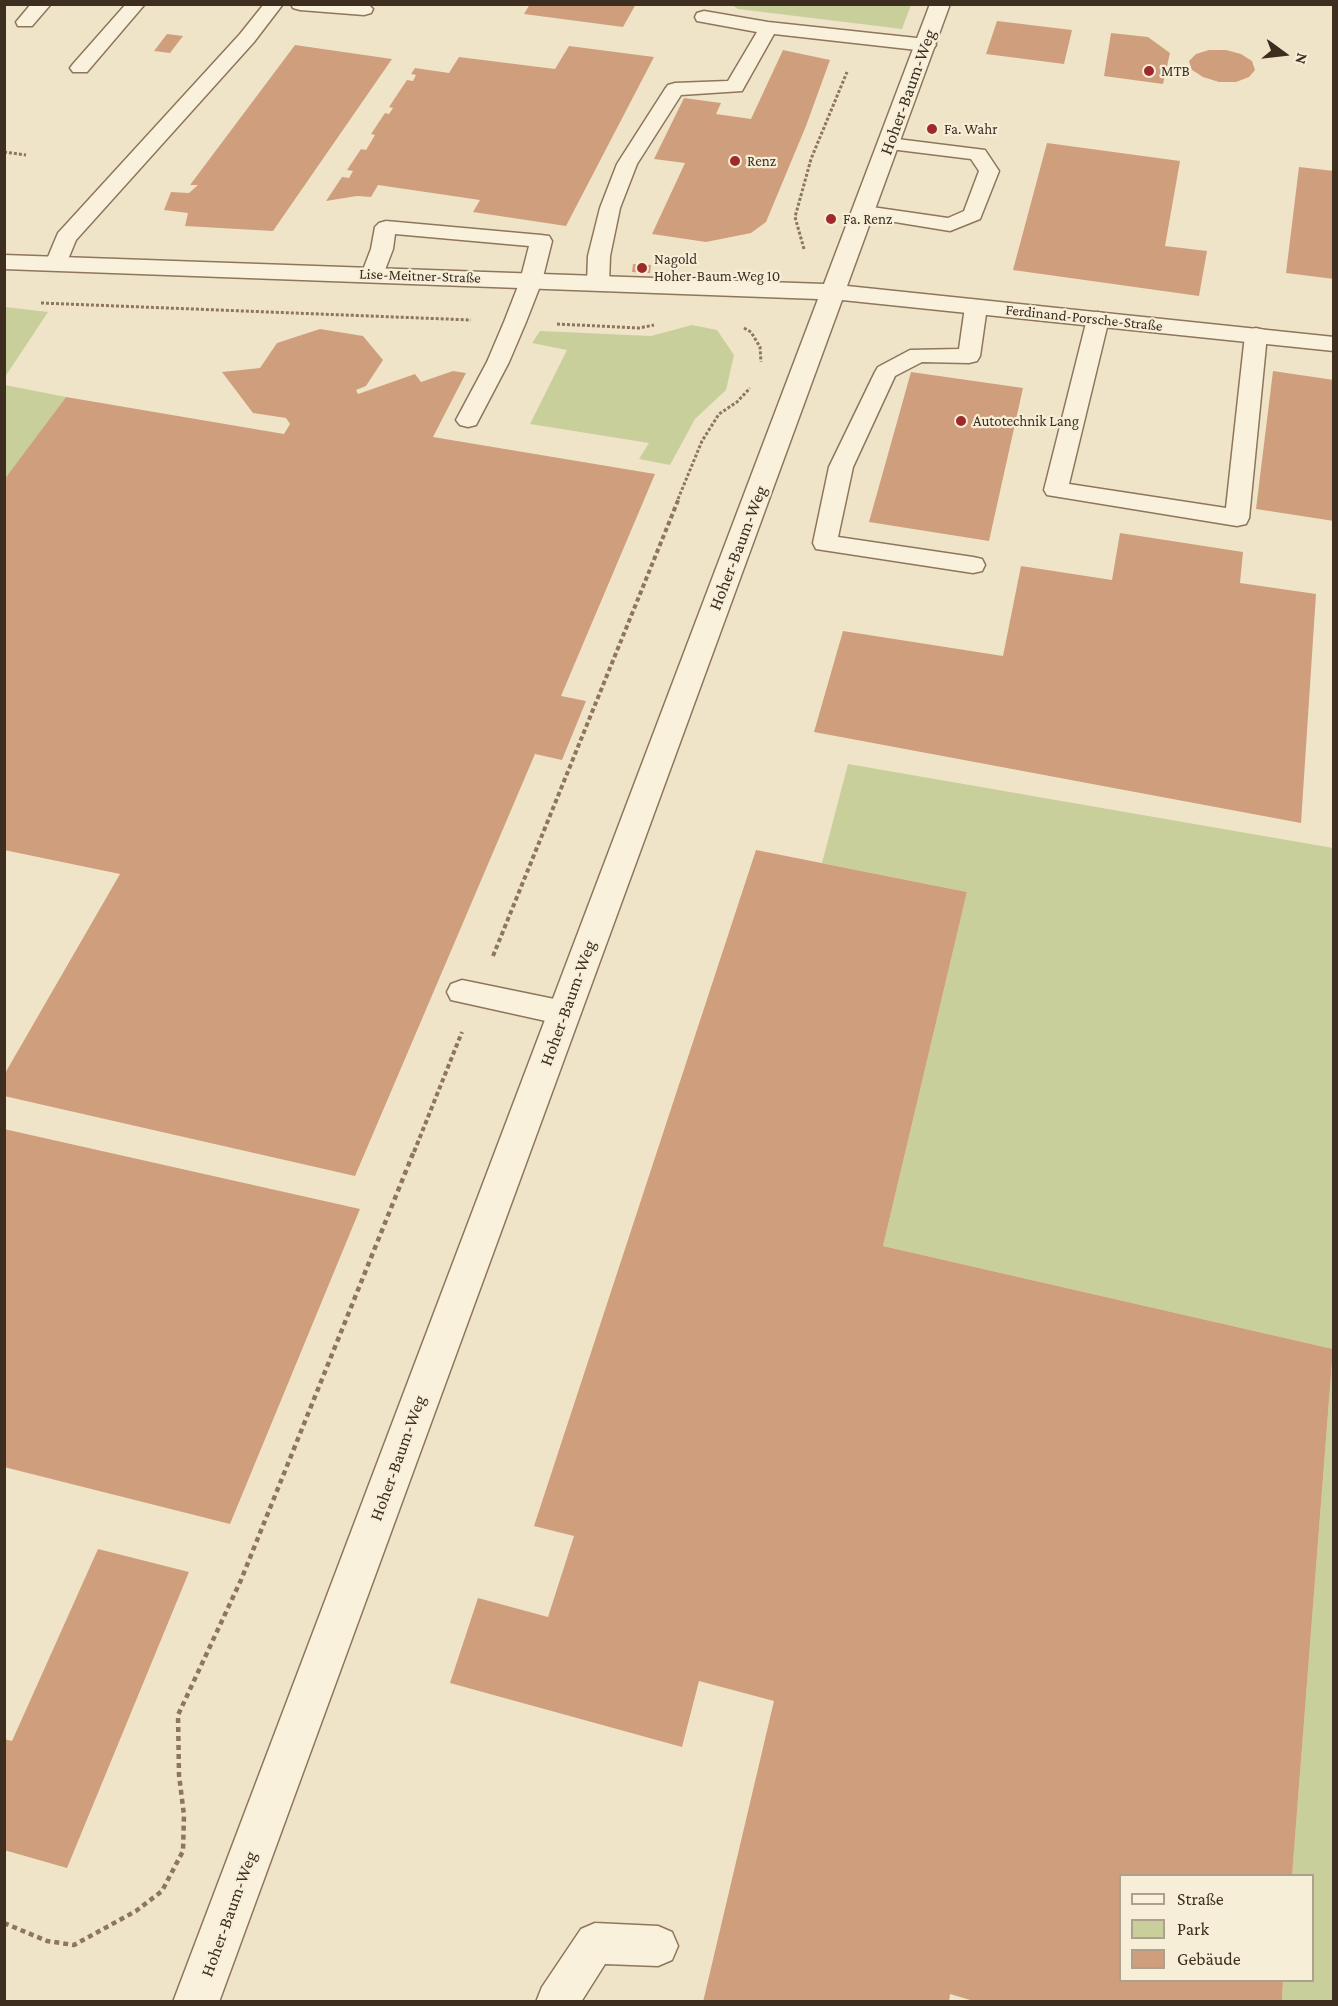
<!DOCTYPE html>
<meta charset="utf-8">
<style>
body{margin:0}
#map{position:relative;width:1338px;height:2006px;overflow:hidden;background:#f0e4c8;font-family:"Crimson Pro",serif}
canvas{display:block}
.frame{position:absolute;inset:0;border:6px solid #3d2e20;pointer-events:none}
.legend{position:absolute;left:1119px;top:1874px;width:195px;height:108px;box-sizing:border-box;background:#f7eed8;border:2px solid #ada18e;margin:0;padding:8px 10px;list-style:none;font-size:18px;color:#3d2e20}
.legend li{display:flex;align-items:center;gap:12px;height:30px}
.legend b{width:30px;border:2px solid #ada18e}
.north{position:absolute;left:1254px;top:24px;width:60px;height:60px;-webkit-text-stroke:4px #f7eed8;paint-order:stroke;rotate:105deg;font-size:16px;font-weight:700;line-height:24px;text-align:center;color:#3d2e20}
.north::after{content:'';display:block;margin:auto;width:21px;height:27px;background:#3d2e20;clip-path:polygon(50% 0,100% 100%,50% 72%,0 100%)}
</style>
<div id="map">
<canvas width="1338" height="2006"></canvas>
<div class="frame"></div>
<ul class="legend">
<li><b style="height:8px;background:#faf1dc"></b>Straße</li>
<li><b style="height:16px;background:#c9cf9b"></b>Park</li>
<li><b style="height:16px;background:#cf9f7d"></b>Gebäude</li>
</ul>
<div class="north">N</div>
</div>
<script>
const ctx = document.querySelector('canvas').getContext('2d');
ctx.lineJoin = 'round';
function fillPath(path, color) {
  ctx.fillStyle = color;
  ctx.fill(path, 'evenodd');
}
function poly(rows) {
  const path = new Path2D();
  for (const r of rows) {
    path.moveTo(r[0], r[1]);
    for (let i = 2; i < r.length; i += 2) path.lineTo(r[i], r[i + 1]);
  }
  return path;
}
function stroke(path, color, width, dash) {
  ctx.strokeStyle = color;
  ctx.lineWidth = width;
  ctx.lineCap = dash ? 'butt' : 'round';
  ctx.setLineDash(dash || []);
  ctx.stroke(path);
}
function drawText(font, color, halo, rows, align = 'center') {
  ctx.font = font + ' "Crimson Pro",serif';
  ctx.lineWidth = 4.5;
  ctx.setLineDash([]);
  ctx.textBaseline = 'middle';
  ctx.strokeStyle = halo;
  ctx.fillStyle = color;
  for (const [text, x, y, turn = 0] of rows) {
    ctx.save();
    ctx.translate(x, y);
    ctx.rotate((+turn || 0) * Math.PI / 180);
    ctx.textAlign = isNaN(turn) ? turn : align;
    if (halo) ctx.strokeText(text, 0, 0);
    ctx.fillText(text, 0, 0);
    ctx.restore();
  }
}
const green = poly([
 [732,5,911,5,902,29,738,9],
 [5,307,48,312,5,377,4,307],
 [692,325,717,330,734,355,726,390,695,419,670,465,639,459,649,443,530,424,567,350,532,343,540,331,651,336],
 [5,385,66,397,5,480],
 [848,764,1333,848,1333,2001,1282,2001,1283,1981,1312,1980,1312,1876,1292,1875,1333,1349,883,1246,967,892,822,863]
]);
const building = poly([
 [530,4,636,4,623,27,524,14],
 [997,21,1072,30,1064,64,986,54],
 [1111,33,1148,37,1170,53,1163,84,1104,76],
 [167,34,183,36,170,53,154,51],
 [295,45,392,59,273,231,185,226,188,213,164,210,171,192,189,193,198,185,190,185],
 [569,46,654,57,566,226,473,212,480,200,378,185,371,197,357,196,326,201,342,177,349,178,353,171,347,170,361,149,366,150,375,135,371,134,385,113,389,114,393,108,389,107,407,80,413,81,416,75,411,74,415,68,449,73,459,57,555,69],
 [783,50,830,60,806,126,766,222,751,233,706,242,652,234,685,163,654,159,684,98,721,103,716,114,751,119],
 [1209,50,1226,50,1241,54,1252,61,1255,70,1249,77,1236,82,1219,82,1203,77,1192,70,1189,61,1196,54],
 [1047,143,1180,161,1165,246,1207,251,1199,296,1013,270],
 [1299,167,1334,171,1334,279,1286,273],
 [633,264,651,265,650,273,632,272],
 [320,329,363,336,383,360,366,386,356,390,358,394,415,374,421,382,453,371,466,373,433,437,655,474,561,696,586,701,562,760,535,754,355,1176,4,1096,4,1075,120,874,4,850,4,480,66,397,284,434,290,424,286,418,253,413,222,372,260,368,277,343],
 [1273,371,1334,380,1334,521,1256,509],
 [911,372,1023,388,989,541,869,522],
 [1120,533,1243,552,1240,583,1316,594,1301,823,814,732,843,631,1003,656,1021,566,1112,580],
 [756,850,967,892,883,1246,1333,1349,1292,1876,1120,1876,1120,1980,1283,1980,1282,2002,977,2002,950,1994,949,2002,703,2002,774,1701,699,1681,682,1747,450,1683,478,1598,548,1617,574,1536,534,1526],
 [4,1129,360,1209,230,1524,4,1467],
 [98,1549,189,1572,67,1868,4,1850,4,1739,12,1741]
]);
const pathFar2 = poly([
 [4,152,26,155],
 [804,249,795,217,811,159,847,72],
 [41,303,471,320],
 [557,324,639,328,654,325],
 [744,328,751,332,760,347,761,362],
 [678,499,702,441,719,414,737,402,750,388]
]);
const pathFar1 = poly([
 [493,956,679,498],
 [414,1152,462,1032]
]);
const path = poly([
 [4,1923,47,1941,74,1945,136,1911,162,1891,183,1851,184,1815,179,1775,178,1715,241,1580,414,1151]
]);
const lane = poly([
 [31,4,51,4,32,26,18,26,16,22,31,4],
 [126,4,145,4,87,72,73,72,70,68,73,64,126,4],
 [264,4,283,4,254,42,76,240,64,269,56,270,48,269,45,264,58,233,240,34,264,4],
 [291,4,368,4,373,9,371,13,364,15,300,10,293,8,291,4],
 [704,11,768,22,926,39,933,41,936,45,933,49,926,51,774,34,742,91,681,95,637,164,620,208,610,256,609,283,606,288,598,290,590,288,587,283,588,256,600,208,617,164,665,89,668,85,675,83,728,81,757,32,697,21,695,17,697,13,704,11],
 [889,138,985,150,999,171,980,219,950,231,858,216,855,212,858,208,865,206,948,218,964,211,979,171,971,159,882,148,879,144,882,140,889,138],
 [386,221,541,235,549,236,552,241,542,281,526,322,509,362,476,425,468,427,460,425,456,420,487,362,504,322,520,281,529,246,395,234,393,249,383,275,380,280,372,281,364,280,361,275,371,249,375,227,379,223,386,221],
 [976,300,984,302,987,307,980,356,977,361,969,363,922,362,895,376,853,467,838,537,973,557,982,559,985,565,982,571,973,573,816,549,813,543,829,467,875,372,878,367,910,350,959,349,965,307,968,302,976,300],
 [1098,312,1106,314,1109,319,1069,484,1226,508,1245,335,1248,330,1256,328,1264,330,1267,335,1249,518,1246,524,1237,526,1047,495,1044,490,1087,319,1090,314,1098,312],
 [462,980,564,1001,575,1005,579,1013,575,1021,564,1025,451,1000,447,992,451,984,462,980],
 [595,1923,658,1926,672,1932,678,1946,672,1960,658,1966,605,1964,581,2002,536,2002,542,1987,581,1929,595,1923]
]);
const street = poly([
 [930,4,950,4,847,286,1334,337,1334,351,842,300,219,2002,173,2002,818,299,4,269,4,255,824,284,930,4]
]);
const markers = [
 [1149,71,6,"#9e2a2b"],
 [932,129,6,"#9e2a2b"],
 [735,161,6,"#9e2a2b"],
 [831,219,6,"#9e2a2b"],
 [642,268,6,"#9e2a2b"],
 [961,421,6,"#9e2a2b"]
];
const farPoinames = [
 ["MTB",1161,71],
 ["Fa. Wahr",944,129],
 ["Renz",747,161],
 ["Fa. Renz",843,219],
 ["Nagold",654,259],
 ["Hoher-Baum-Weg 10",654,276],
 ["Autotechnik Lang",973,421]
];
const farStreetnames = [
 ["Lise-Meitner-Straße",420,276,2],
 ["Ferdinand-Porsche-Straße",1084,318,6]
];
const streetNames = [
 ["Hoher-Baum-Weg",908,92,-70],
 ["Hoher-Baum-Weg",738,548,-69],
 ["Hoher-Baum-Weg",568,1003,-70],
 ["Hoher-Baum-Weg",398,1458,-70],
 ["Hoher-Baum-Weg",229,1914,-70]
];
fillPath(green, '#c9cf9b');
fillPath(building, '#cf9f7d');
stroke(lane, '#8d765c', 3);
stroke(street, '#8d765c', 3);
stroke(pathFar2, '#8d765c', 3, [3, 2]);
stroke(pathFar1, '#8d765c', 4, [4.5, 3]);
stroke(path, '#8d765c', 4.5, [5, 4]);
fillPath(lane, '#faf1dc');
fillPath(street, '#faf1dc');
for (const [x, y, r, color] of markers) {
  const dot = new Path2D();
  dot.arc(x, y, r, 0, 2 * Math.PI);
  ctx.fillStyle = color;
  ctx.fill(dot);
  stroke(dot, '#f7eed8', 2);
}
drawText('15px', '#3d2e20', '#f7eed8', farPoinames, 'left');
drawText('15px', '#3d2e20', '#f7eed8', farStreetnames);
drawText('18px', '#3d2e20', '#f7eed8', streetNames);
</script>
